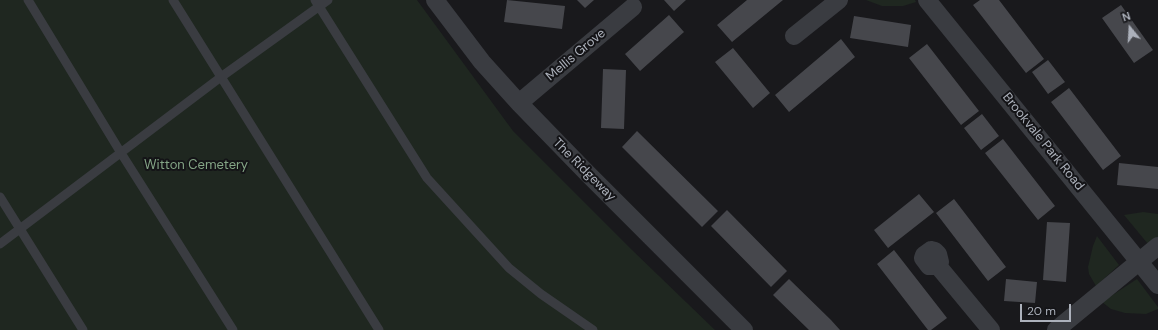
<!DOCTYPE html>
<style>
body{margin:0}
#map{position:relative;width:1158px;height:330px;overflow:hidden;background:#19191c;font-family:"DM Sans",sans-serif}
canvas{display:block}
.north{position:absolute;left:1110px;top:8px;width:40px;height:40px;-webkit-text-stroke:3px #141417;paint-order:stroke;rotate:342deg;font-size:11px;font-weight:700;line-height:16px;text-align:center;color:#acb1bb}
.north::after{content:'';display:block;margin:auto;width:14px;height:18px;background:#acb1bb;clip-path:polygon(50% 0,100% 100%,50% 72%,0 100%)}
.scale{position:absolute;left:1020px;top:304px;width:51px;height:18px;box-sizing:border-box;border:2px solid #acb1bb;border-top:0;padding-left:5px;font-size:12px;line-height:14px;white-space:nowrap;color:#acb1bb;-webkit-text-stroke:3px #141417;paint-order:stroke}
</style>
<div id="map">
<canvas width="1158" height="330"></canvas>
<div class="north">N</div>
<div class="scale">20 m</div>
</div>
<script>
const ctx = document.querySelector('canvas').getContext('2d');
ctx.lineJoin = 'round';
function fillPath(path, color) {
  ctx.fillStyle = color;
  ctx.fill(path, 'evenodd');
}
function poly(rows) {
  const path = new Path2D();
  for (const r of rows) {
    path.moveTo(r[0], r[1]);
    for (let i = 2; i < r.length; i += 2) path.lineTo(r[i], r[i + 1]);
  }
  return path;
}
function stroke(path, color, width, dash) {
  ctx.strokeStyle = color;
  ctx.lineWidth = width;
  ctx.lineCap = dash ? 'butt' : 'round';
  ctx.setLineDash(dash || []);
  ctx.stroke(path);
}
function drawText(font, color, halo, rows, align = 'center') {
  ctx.font = font + ' "DM Sans",sans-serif';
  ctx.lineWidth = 4;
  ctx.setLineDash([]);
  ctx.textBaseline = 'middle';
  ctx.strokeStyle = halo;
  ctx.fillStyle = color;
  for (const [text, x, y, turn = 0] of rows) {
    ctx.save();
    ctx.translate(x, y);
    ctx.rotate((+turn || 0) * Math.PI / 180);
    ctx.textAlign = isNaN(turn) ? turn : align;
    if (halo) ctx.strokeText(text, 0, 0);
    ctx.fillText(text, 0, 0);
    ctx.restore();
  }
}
const green = poly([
 [0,0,417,0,513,131,631,249,715,330,0,330],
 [866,0,915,0,916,2,903,6,882,6],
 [1143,212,1158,214,1158,237,1148,244,1124,215],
 [1097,236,1119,265,1096,286,1089,274,1088,267,1093,246],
 [1137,279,1158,307,1158,309,1146,314,1125,313,1111,309,1102,302]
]);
const building = poly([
 [507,0,565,6,562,29,504,22],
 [577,0,594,0,585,8],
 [664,0,686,0,674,11],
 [747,0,783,0,732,42,717,25],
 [980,0,999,0,1044,59,1026,73,973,5],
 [1121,5,1153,50,1134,63,1102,18],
 [669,15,684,32,640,71,625,54],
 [854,16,911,25,908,47,850,38],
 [841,39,855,57,789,112,775,95],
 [927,44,979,111,961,125,909,58],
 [733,48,770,93,753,108,715,62],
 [1048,60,1065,82,1048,94,1032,72],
 [603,69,626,70,624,129,601,128],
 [1069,88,1121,156,1103,170,1051,102],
 [982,114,999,136,981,150,964,128],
 [637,131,718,211,702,227,622,147],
 [1003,139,1055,206,1038,220,985,153],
 [1119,163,1158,167,1158,189,1117,185],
 [919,194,934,212,888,248,874,230],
 [954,199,1006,267,988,281,936,213],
 [727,210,787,271,771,287,711,226],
 [1047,222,1070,223,1066,282,1043,280],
 [894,250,947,318,931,330,928,330,877,264],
 [789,279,831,320,840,330,809,330,773,295],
 [1006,279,1037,282,1035,303,1004,301]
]);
const service = poly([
 [28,0,121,153,233,330],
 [173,0,379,330],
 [315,0,427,178,509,268,541,294,593,330],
 [0,197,83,330],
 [0,244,221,77,328,0]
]);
const minor = poly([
 [435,0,482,62,519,103,587,173,744,330],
 [927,0,1158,285],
 [794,36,839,0],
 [519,103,633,7],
 [931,250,935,251,938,254,940,262,938,266,929,266,923,258,924,255,931,250],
 [938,266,991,330],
 [1056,330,1158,246]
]);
const streetNames = [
 ["Mellis Grove",576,55,-40],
 ["Brookvale Park Road",1043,142,51],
 ["The Ridgeway",584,170,45]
];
const parkNames = [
 ["Witton Cemetery",196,166]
];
fillPath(green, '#1f2720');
fillPath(building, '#46474c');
stroke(service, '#3a3c41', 9);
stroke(minor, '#3a3c41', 18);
drawText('13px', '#acb1bb', '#141417', streetNames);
drawText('13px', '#84a586', '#141417', parkNames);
</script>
